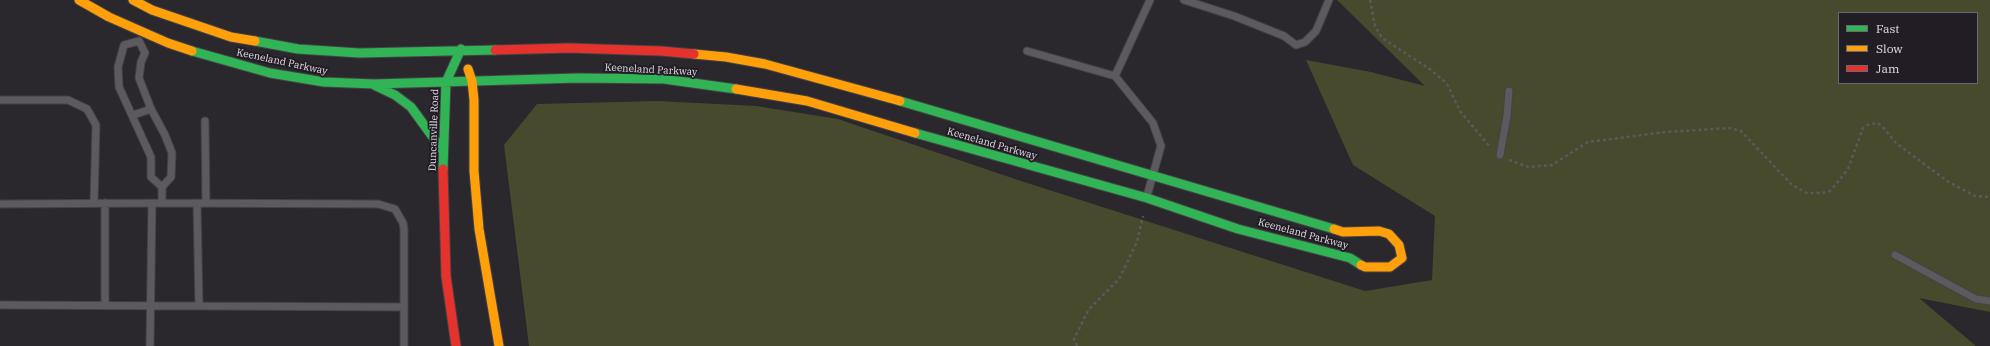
<!DOCTYPE html>
<style>
body{margin:0}
#map{position:relative;width:1990px;height:346px;overflow:hidden;background:#2a272d;font-family:"IBM Plex Serif",serif}
canvas{display:block}
.legend{position:absolute;left:1838px;top:12px;width:140px;height:72px;box-sizing:border-box;background:#221c25;border:1px solid #6e6971;margin:0;padding:5px 7px;list-style:none;font-size:12px;color:#e1dce3}
.legend li{display:flex;align-items:center;gap:8px;height:20px}
.legend b{width:20px;border:1px solid #6e6971}
</style>
<div id="map">
<canvas width="1990" height="346"></canvas>
<ul class="legend">
<li><b style="height:5px;background:#30b455"></b>Fast</li>
<li><b style="height:5px;background:#ff9f0a"></b>Slow</li>
<li><b style="height:5px;background:#e5322d"></b>Jam</li>
</ul>
</div>
<script>
const ctx = document.querySelector('canvas').getContext('2d');
ctx.lineJoin = 'round';
function fillPath(path, color) {
  ctx.fillStyle = color;
  ctx.fill(path, 'evenodd');
}
function poly(rows) {
  const path = new Path2D();
  for (const r of rows) {
    path.moveTo(r[0], r[1]);
    for (let i = 2; i < r.length; i += 2) path.lineTo(r[i], r[i + 1]);
  }
  return path;
}
function stroke(path, color, width, dash) {
  ctx.strokeStyle = color;
  ctx.lineWidth = width;
  ctx.lineCap = dash ? 'butt' : 'round';
  ctx.setLineDash(dash || []);
  ctx.stroke(path);
}
function drawText(font, color, halo, rows, align = 'center') {
  ctx.font = font + ' "IBM Plex Serif",serif';
  ctx.lineWidth = 4;
  ctx.setLineDash([]);
  ctx.textBaseline = 'middle';
  ctx.strokeStyle = halo;
  ctx.fillStyle = color;
  for (const [text, x, y, turn = 0] of rows) {
    ctx.save();
    ctx.translate(x, y);
    ctx.rotate((+turn || 0) * Math.PI / 180);
    ctx.textAlign = isNaN(turn) ? turn : align;
    if (halo) ctx.strokeText(text, 0, 0);
    ctx.fillText(text, 0, 0);
    ctx.restore();
  }
}
const green = poly([
 [1337,0,1990,0,1990,312,1919,298,1976,346,529,346,504,145,537,104,658,101,756,106,838,119,1018,180,1365,291,1432,280,1435,216,1353,165,1306,60,1371,72,1425,86],
 [1839,13,1977,13,1977,83,1839,83]
]);
const path = poly([
 [1370,0,1375,26,1382,38,1431,70,1444,81,1448,86,1460,111,1490,147],
 [1509,160,1529,167,1541,166,1552,165,1588,142,1666,132,1729,128,1741,131,1792,185,1807,193,1821,193,1830,191,1837,183,1848,169,1863,128,1867,125,1876,123,1881,125,1896,143,1947,181,1975,196,1990,197],
 [1077,346,1074,339,1089,309,1119,279,1137,242,1143,216]
]);
const lane = poly([
 [1184,0,1234,16,1284,36,1296,45,1305,42,1316,31,1329,0],
 [139,41,145,53,141,62,139,78,151,109,165,135,172,153,171,177,162,187,151,177,151,157,119,87,118,67,124,45,139,41],
 [1027,51,1115,76,1153,123,1161,146,1147,196],
 [1115,76,1150,0],
 [0,100,68,100,87,109,96,125,94,203],
 [133,115,151,109],
 [205,121,206,203],
 [1500,155,1507,116,1509,91],
 [162,187,162,203,378,204,395,209,403,223,404,229,404,346],
 [105,203,105,306],
 [197,203,199,306],
 [0,204,162,203],
 [1895,255,1976,299,1990,301],
 [0,305,404,307],
 [150,346,152,203]
]);
const fast = poly([
 [255,41,298,49,359,53,495,50],
 [192,51,270,73,324,82,374,84,578,78,664,79,736,89],
 [374,85,395,95,411,107,443,151],
 [900,101,1334,229],
 [915,133,1147,198,1238,229,1350,258,1361,265],
 [443,169,446,82,461,49]
]);
const slow = poly([
 [79,0,109,17,168,43,192,51],
 [133,0,152,10,231,37,255,41],
 [694,54,726,57,765,64,900,101],
 [468,69,472,81,474,100,474,171,479,229,499,346],
 [736,89,807,101,915,133],
 [1334,229,1343,232,1379,231,1389,234,1399,245,1402,258,1390,267,1365,267,1361,265]
]);
const jam = poly([
 [495,50,570,48,661,51,694,54],
 [443,169,446,276,456,346]
]);
const streetNames = [
 ["Keeneland Parkway",282,62,12],
 ["Keeneland Parkway",651,70,3],
 ["Duncanville Road",434,130,-88],
 ["Keeneland Parkway",992,144,16],
 ["Keeneland Parkway",1303,234,15]
];
fillPath(green, '#484a2d');
stroke(lane, '#444246', 9);
stroke(fast, '#444246', 11);
stroke(slow, '#444246', 11);
stroke(jam, '#444246', 11);
stroke(path, '#5b595d', 2.5, [3, 3]);
stroke(lane, '#5c5a5e', 7);
stroke(fast, '#30b455', 9);
stroke(slow, '#ff9f0a', 9);
stroke(jam, '#e5322d', 9);
drawText('10px', '#e1dce3', '#221c25', streetNames);
</script>
